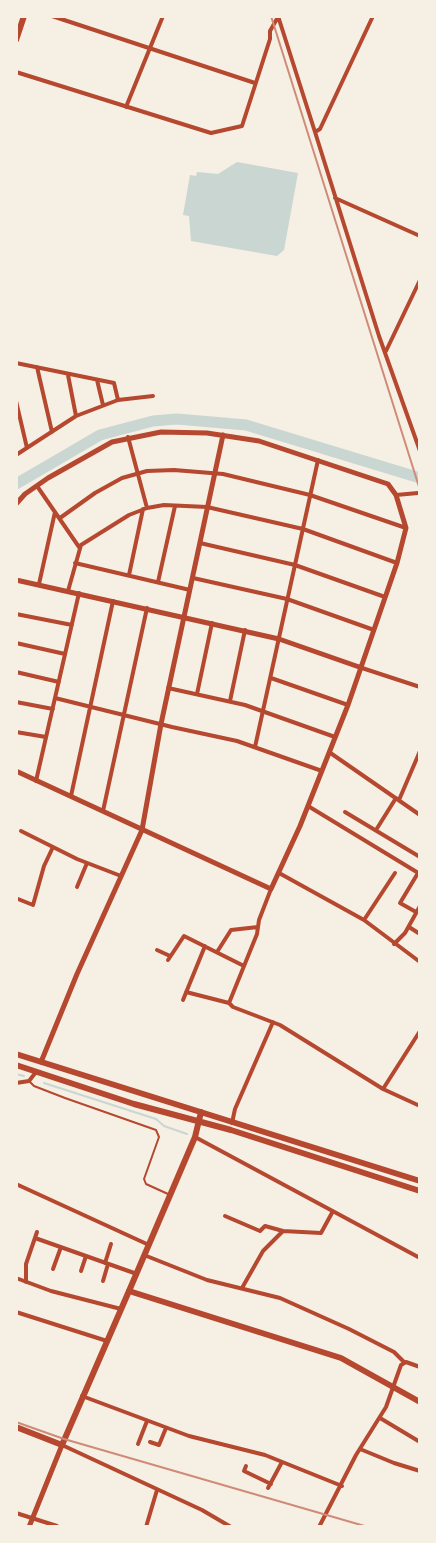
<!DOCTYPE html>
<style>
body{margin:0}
#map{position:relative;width:436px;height:1543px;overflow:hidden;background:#f6efe4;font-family:"Work Sans",sans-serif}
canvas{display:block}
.frame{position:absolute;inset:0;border:18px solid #f6efe4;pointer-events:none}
</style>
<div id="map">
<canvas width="436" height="1543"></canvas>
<div class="frame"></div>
</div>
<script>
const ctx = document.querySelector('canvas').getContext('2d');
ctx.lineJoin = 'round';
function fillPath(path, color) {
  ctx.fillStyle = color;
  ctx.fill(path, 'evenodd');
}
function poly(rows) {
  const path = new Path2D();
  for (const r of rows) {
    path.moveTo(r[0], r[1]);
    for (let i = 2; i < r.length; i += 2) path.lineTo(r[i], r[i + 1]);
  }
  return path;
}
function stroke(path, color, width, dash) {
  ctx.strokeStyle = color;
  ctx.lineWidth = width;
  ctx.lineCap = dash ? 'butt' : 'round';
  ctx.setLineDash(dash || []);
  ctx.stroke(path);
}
const water = poly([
 [237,162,298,173,284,250,277,256,191,241,189,216,183,215,190,175,196,176,197,172,218,174]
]);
const stream = poly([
 [16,1074,24,1076],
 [44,1083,156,1119,164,1126,187,1134]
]);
const river = poly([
 [16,484,100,435,153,421,177,419,246,425,420,478]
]);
const service = poly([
 [29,1081,34,1086,65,1098,156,1130,159,1137,144,1179,146,1184,168,1194]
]);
const minor = poly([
 [52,16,255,83],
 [278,16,315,132],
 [373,16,320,129,315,132,379,336,420,451],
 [16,72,211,133,242,126,270,39,270,31,278,17],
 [126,107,163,16],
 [335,198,420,236],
 [386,351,420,280],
 [16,363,114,383,118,400],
 [37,367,52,432],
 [68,375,76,416],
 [97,380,103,405],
 [16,401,27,448],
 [128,437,147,508],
 [16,455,76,416,118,400,153,396],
 [37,486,79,547],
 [396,495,418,493],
 [60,518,95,493,122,478,147,471,174,470,223,474,310,495,406,528],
 [200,543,295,565,385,597],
 [75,563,190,590],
 [129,575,143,509],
 [193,578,287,599,374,630],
 [158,582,175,506],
 [39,584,55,512],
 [68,591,81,545,129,515,147,508,164,505,207,507,303,529,397,563],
 [16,614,72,625],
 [16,643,65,654],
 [362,668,420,687],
 [16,672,59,682],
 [271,678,348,705],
 [168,688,245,705,335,737],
 [197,694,212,623],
 [55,698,172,727,237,741,322,771],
 [230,701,245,630],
 [16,702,53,709],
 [16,732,46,737],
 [255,747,318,460],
 [329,752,420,815],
 [36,781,79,593],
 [71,796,113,601],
 [399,800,420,751],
 [308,806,420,874],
 [103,811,147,608],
 [345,812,420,857],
 [376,830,396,798],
 [21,831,77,859,121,876],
 [279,873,364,920,420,962],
 [77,887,87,863],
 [271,889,259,920,257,934,229,1003,233,1007,280,1025,383,1089,420,1106],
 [18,899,33,905,44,866,53,847],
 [416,912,400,903,418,873],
 [364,920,395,873],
 [409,927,420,934],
 [394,944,405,933,420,906],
 [157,950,170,956],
 [217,952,231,930,258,927],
 [168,960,184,936,244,966],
 [186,992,229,1003],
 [183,1000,205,946],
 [16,1083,29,1081,36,1072],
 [383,1089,420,1031],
 [232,1123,235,1109,273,1022],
 [195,1137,420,1258],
 [16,1184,149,1245],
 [225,1216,260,1231,265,1226,283,1231],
 [35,1238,137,1274],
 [144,1255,207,1280,280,1298,349,1329,394,1352,404,1362],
 [105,1263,111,1244],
 [53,1269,61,1247],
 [81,1271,86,1256],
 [16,1278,51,1291,121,1309],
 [103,1281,108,1264],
 [26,1282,26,1264,37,1232],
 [242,1288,263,1251,283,1231,321,1233,333,1211],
 [16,1312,107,1341],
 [82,1396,189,1436,265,1455,342,1486],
 [380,1418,420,1442],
 [150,1442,159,1445,166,1428],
 [138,1444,147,1421],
 [62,1445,202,1510,231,1527],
 [360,1449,394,1463,420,1471],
 [246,1466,244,1471,271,1484],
 [268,1488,282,1462],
 [16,1513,57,1526],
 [146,1527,157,1490],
 [319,1527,356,1455,386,1407,401,1365,406,1362,420,1367]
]);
const tertiary = poly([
 [16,504,25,494,48,478,112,442,161,432,207,433,259,441,388,484,396,495,406,528,397,563,348,705,300,826,271,889,16,771],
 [16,580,279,639,362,668],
 [41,1062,77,974,142,830,161,724,223,435],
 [29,1527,62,1445]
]);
const primary = poly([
 [16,40,24,16],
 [16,1427,62,1445,129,1291]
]);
const trunk = poly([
 [16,1054,420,1181],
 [16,1065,134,1104,231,1130,420,1191],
 [201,1112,195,1137,129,1291,341,1358,420,1402]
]);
const rail = poly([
 [271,16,420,490],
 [16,1422,64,1439,368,1527]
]);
fillPath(water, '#c9d6d2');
stroke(stream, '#c9d6d2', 2);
stroke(river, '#c9d6d2', 11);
stroke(service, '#b5482f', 2);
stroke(minor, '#b5482f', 4);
stroke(tertiary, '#b5482f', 5);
stroke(primary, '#b5482f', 6);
stroke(trunk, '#b5482f', 6);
stroke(rail, '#cf8b77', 2);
</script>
